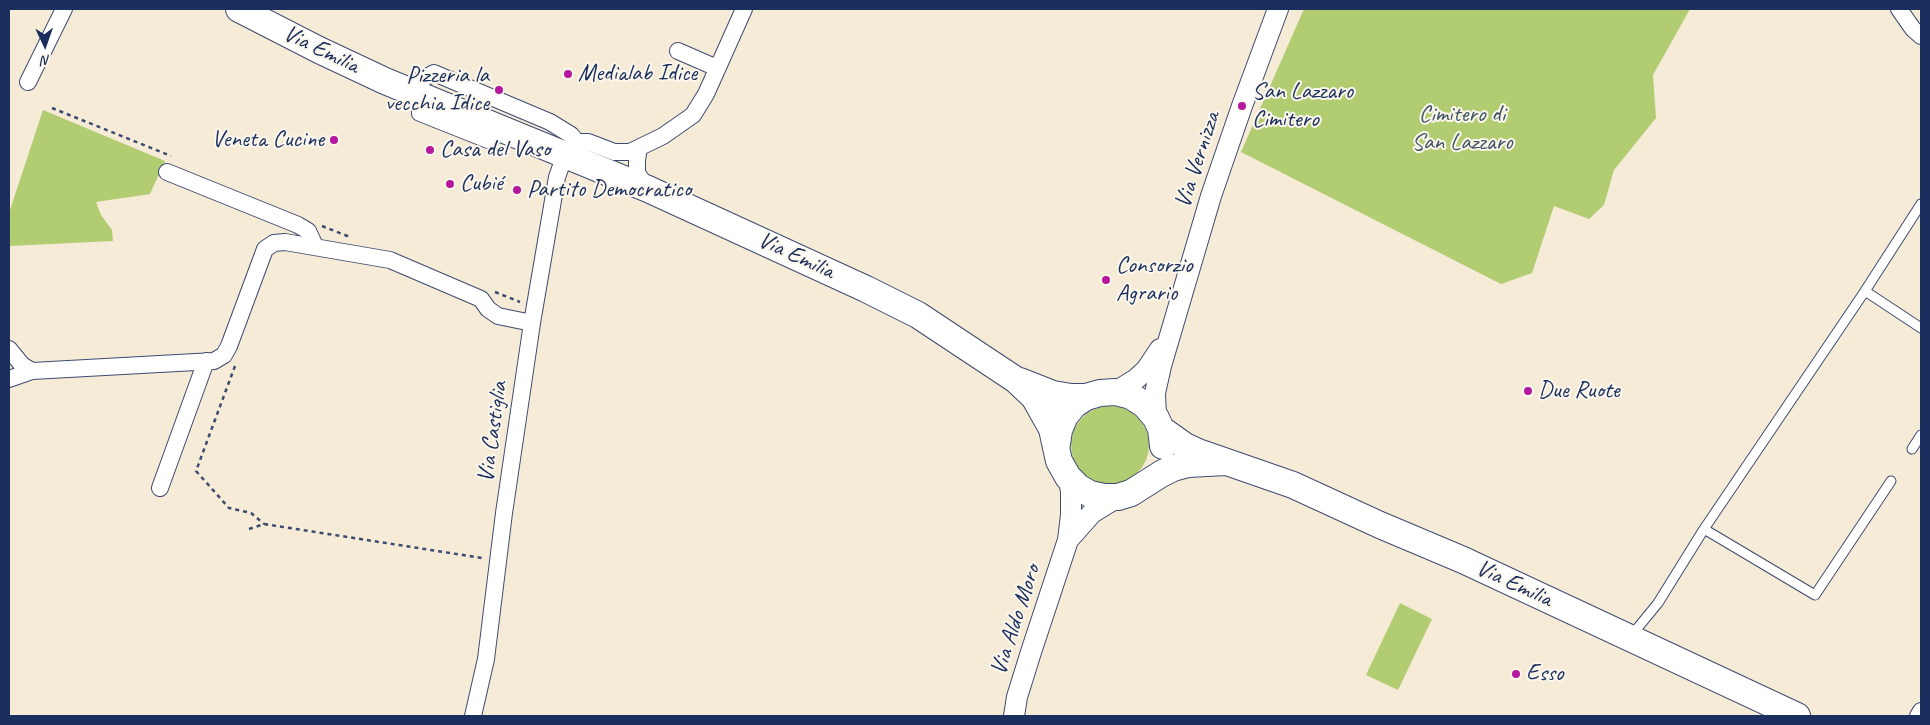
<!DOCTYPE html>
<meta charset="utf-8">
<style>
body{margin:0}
#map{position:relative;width:1930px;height:725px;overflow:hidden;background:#f6ebd7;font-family:Caveat,sans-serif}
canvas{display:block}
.frame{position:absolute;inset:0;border:10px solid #1b2f5e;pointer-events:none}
.north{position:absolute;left:20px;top:20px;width:50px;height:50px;-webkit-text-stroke:4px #fbf7ec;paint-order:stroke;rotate:177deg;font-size:14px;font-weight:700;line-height:20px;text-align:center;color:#1b2f5e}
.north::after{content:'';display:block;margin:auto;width:18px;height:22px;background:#1b2f5e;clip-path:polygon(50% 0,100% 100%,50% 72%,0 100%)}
</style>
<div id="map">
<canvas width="1930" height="725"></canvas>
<div class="frame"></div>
<div class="north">N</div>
</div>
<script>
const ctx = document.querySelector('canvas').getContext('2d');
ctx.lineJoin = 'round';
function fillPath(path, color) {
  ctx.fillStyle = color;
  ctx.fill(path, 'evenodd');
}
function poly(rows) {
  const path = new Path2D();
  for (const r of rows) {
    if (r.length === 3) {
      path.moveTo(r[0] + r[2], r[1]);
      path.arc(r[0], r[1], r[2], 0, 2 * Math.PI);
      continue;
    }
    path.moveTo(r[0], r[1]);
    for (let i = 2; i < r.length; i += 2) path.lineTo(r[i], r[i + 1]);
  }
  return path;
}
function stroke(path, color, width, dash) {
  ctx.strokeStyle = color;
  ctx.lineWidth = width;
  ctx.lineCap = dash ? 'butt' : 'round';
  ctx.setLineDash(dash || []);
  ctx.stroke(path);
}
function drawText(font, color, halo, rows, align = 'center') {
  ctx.font = font + ' Caveat,sans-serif';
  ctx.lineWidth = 4;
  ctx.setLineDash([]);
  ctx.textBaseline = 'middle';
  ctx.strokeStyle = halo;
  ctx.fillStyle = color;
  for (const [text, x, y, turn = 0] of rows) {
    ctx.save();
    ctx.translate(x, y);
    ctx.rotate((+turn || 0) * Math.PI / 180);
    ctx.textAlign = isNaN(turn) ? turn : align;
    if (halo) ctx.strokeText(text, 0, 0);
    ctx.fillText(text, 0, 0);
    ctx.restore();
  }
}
const green = poly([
 [1304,9,1690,9,1653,75,1656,118,1614,170,1604,205,1589,219,1554,206,1532,273,1501,284,1241,152],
 [43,110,165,161,150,194,96,202,101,215,112,230,113,241,9,246,9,213],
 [1110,445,39],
 [1400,603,1432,619,1398,690,1366,675]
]);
const path = poly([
 [52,108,171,156],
 [322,226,350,237],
 [495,292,520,302],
 [235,366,196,471,229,508,251,513,264,524],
 [249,529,264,524,482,558]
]);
const service = poly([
 [1865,291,1921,204],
 [1912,449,1921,435],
 [1704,529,1815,595,1891,481],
 [1631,636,1658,603,1704,529,1865,291,1921,328]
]);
const minor = poly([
 [1899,9,1913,29,1921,36],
 [678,51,717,68],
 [28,82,64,9],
 [404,89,434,73,550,122,571,135,577,142],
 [420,96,420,113,488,140,503,130],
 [639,148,637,160,637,173,648,189],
 [167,172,298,225,308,231,315,246],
 [9,349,22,365,32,371],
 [9,379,32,371,214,361,224,355,229,346,265,249,274,243,285,242,390,260,481,299,488,309,498,316,532,323],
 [160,488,206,361],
 [473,716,486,659,504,513,532,323,557,177,565,155,571,145,582,142,588,142,614,152,630,152,663,136,693,115,706,94,744,9],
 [1918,716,1921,711]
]);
const tertiary = poly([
 [1115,392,1136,379,1146,370,1160,349],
 [1156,418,1155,393,1161,366,1211,196,1242,106,1278,9],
 [1068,540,1092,513,1118,497],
 [1014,716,1017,697,1031,652,1068,540,1071,515,1071,491,1068,477]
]);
const primary = poly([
 [239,9,319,50,385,81,648,189,866,289,918,315,1016,380,1034,397,1052,429,1059,461,1068,477,1078,487,1090,494,1104,497,1118,497,1131,493,1161,474,1173,468,1188,464,1226,462],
 [1020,381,1053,394,1071,397,1086,397],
 [1161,429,1185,446,1198,452,1293,485,1380,525,1463,560,1797,716],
 [1057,444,1059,430,1065,416,1074,405,1086,397,1100,393,1115,392,1131,396,1145,405,1156,418,1161,429,1163,446]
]);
const markers = [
 [568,74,5,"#b5179e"],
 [499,90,5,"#b5179e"],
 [1242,106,5,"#b5179e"],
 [334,140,5,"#b5179e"],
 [430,150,5,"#b5179e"],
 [450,184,5,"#b5179e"],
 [517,190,5,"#b5179e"],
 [1106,280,5,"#b5179e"],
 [1528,391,5,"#b5179e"],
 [1516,674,5,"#b5179e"]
];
const streetNames = [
 ["Via Emilia",321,50,26],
 ["Via Vernizza",1198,160,-72],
 ["Via Emilia",796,256,25],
 ["Via Castiglia",493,432,-82],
 ["Via Emilia",1514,584,25],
 ["Via Aldo Moro",1016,620,-72]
];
const poiNames = [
 ["Medialab Idice",578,74],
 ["Pizzeria la",489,76,"right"],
 ["vecchia Idice",489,104,"right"],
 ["San Lazzaro",1252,92],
 ["Cimitero",1252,120],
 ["Veneta Cucine",324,140,"right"],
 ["Casa del Vaso",440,150],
 ["Cubié",460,184],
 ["Partito Democratico",527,190],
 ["Consorzio",1116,266],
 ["Agrario",1116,294],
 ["Due Ruote",1538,391],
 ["Esso",1526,674]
];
const parkNames = [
 ["Cimitero di",1462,115],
 ["San Lazzaro",1462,143]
];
fillPath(green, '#b2cc72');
stroke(service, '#3c4b70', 11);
stroke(minor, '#3c4b70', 18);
stroke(tertiary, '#3c4b70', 22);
stroke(primary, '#3c4b70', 28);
stroke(path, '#3c4b70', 2.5, [4, 4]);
stroke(service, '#fff', 9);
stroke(minor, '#fff', 16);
stroke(tertiary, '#fff', 20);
stroke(primary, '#fff', 26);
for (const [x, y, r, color] of markers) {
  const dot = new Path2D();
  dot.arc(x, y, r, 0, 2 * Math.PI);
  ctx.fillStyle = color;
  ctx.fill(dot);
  stroke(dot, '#fbf7ec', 2);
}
drawText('24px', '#1b2f5e', '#fbf7ec', streetNames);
drawText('24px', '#1b2f5e', '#fbf7ec', poiNames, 'left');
drawText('24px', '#415663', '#fbf7ec', parkNames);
</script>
